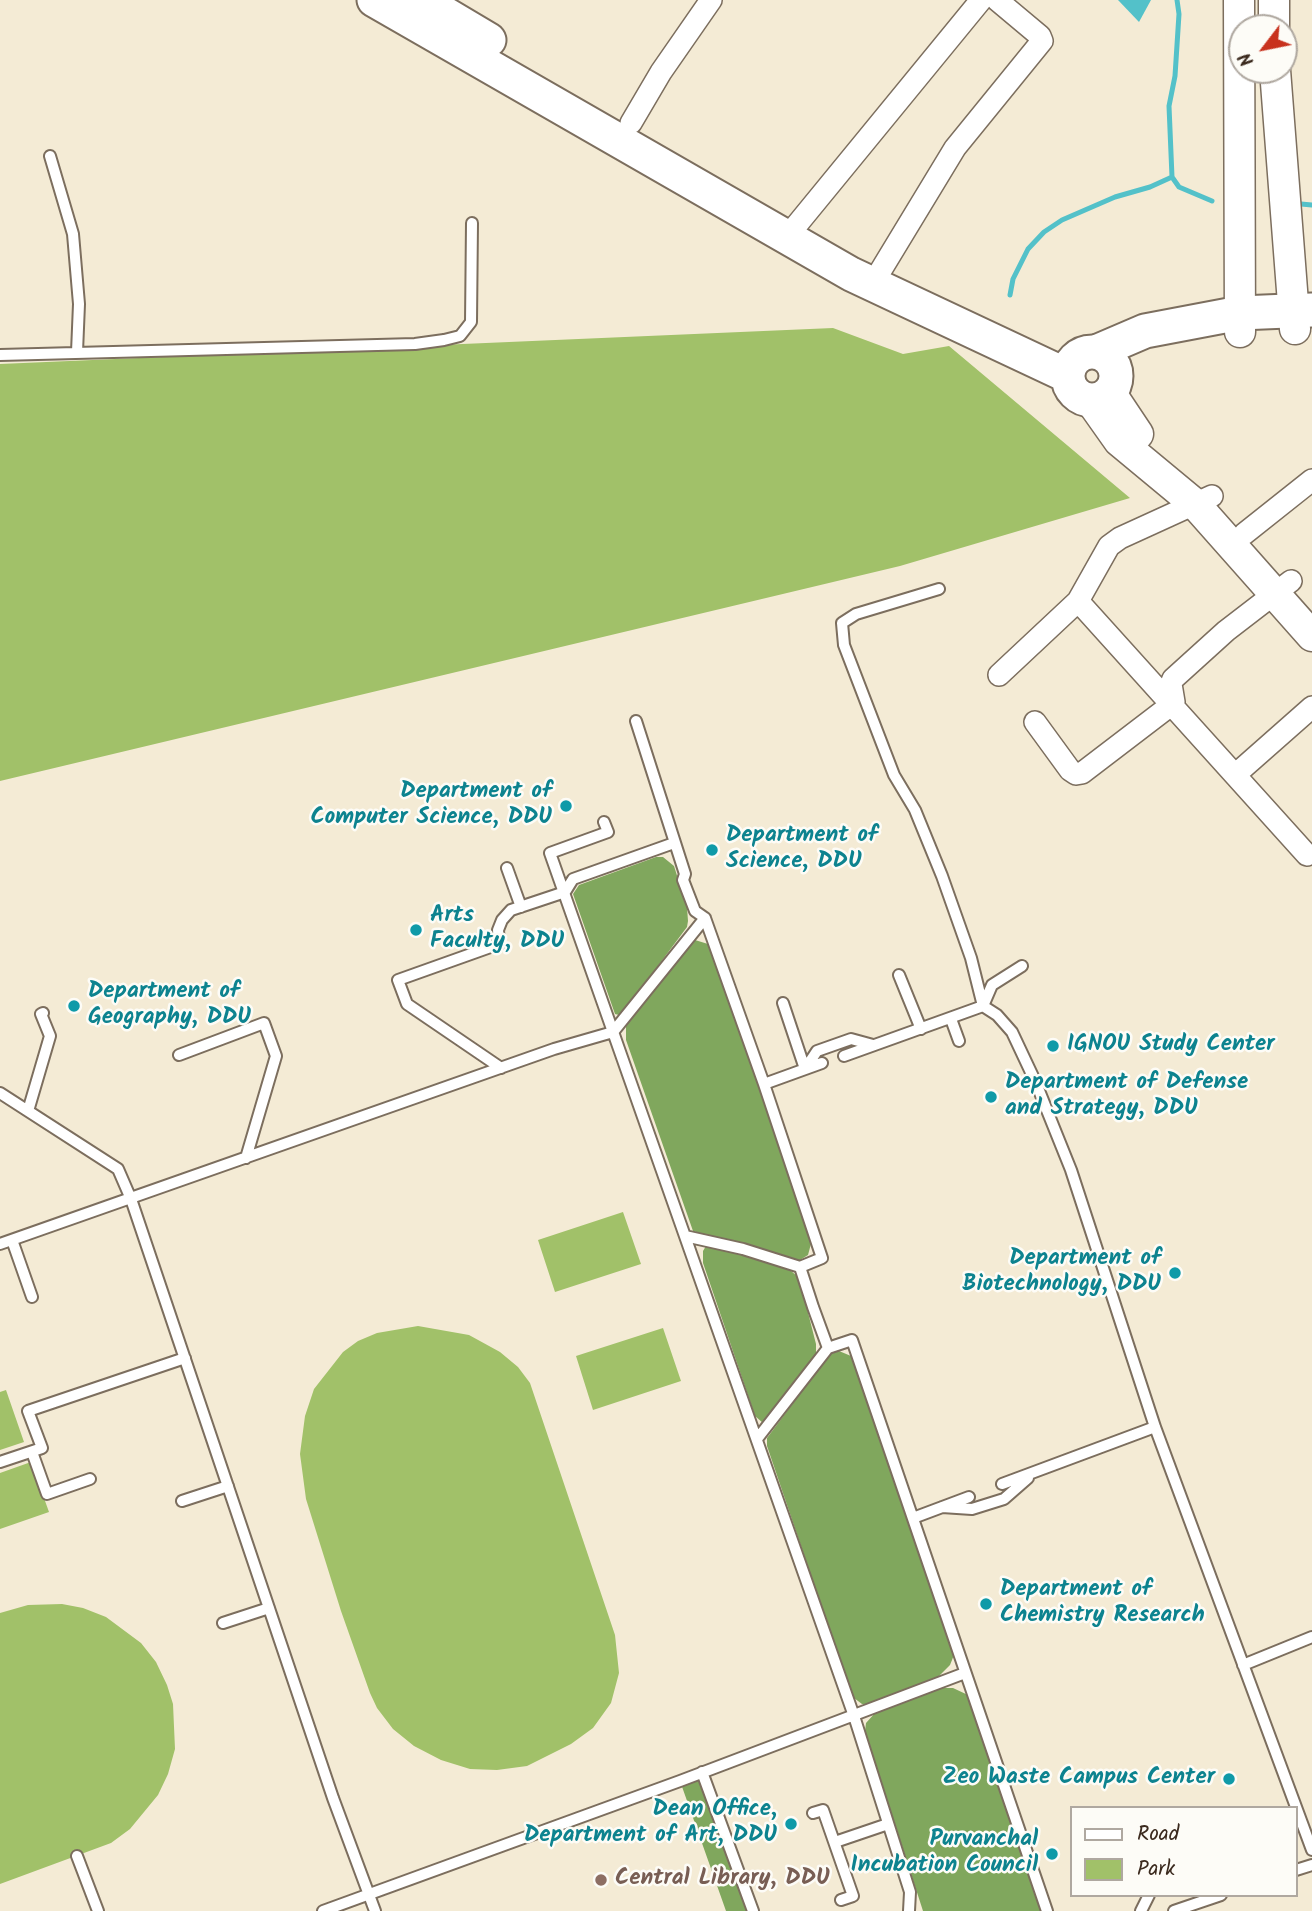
<!DOCTYPE html>
<style>
body{margin:0}
#map{position:relative;width:1312px;height:1911px;overflow:hidden;background:#f4ebd5;font-family:Kalam,sans-serif}
canvas{display:block}
.legend{position:absolute;left:1070px;top:1806px;width:228px;height:91px;box-sizing:border-box;background:#fdfcf7;border:2px solid #afa8a0;margin:0;padding:9px 12px;list-style:none;font-size:21px;color:#3b2a1e}
.legend li{display:flex;align-items:center;gap:14px;height:35px}
.legend b{width:35px;border:2px solid #afa8a0}
.north{position:absolute;left:1228px;top:14px;width:70px;height:70px;box-sizing:border-box;background:#fdfcf7;border:2px solid #afa8a0;border-radius:50%;rotate:238deg;font-size:19px;font-weight:700;line-height:28px;text-align:center;color:#3b2a1e}
.north::after{content:'';display:block;margin:auto;width:24px;height:32px;background:#c8321e;clip-path:polygon(50% 0,100% 100%,50% 72%,0 100%)}
</style>
<div id="map">
<canvas width="1312" height="1911"></canvas>
<ul class="legend">
<li><b style="height:9px;background:#fff"></b>Road</li>
<li><b style="height:19px;background:#a1c169"></b>Park</li>
</ul>
<div class="north">N</div>
</div>
<script>
const ctx = document.querySelector('canvas').getContext('2d');
ctx.lineJoin = 'round';
function fillPath(path, color) {
  ctx.fillStyle = color;
  ctx.fill(path, 'evenodd');
}
function poly(rows) {
  const path = new Path2D();
  for (const r of rows) {
    if (r.length === 3) {
      path.moveTo(r[0] + r[2], r[1]);
      path.arc(r[0], r[1], r[2], 0, 2 * Math.PI);
      continue;
    }
    path.moveTo(r[0], r[1]);
    for (let i = 2; i < r.length; i += 2) path.lineTo(r[i], r[i + 1]);
  }
  return path;
}
function stroke(path, color, width, dash) {
  ctx.strokeStyle = color;
  ctx.lineWidth = width;
  ctx.lineCap = dash ? 'butt' : 'round';
  ctx.setLineDash(dash || []);
  ctx.stroke(path);
}
function drawText(font, color, halo, rows, align = 'center') {
  ctx.font = font + ' Kalam,sans-serif';
  ctx.lineWidth = 5;
  ctx.setLineDash([]);
  ctx.textBaseline = 'middle';
  ctx.strokeStyle = halo;
  ctx.fillStyle = color;
  for (const [text, x, y, turn = 0] of rows) {
    ctx.save();
    ctx.translate(x, y);
    ctx.rotate((+turn || 0) * Math.PI / 180);
    ctx.textAlign = isNaN(turn) ? turn : align;
    if (halo) ctx.strokeText(text, 0, 0);
    ctx.fillText(text, 0, 0);
    ctx.restore();
  }
}
const green = poly([
 [833,328,903,354,949,346,1130,498,900,566,0,781,0,364],
 [623,1212,641,1264,555,1292,538,1240],
 [418,1326,469,1335,500,1352,518,1367,530,1383,615,1635,619,1673,611,1703,593,1728,571,1744,527,1766,497,1770,470,1769,441,1760,414,1746,393,1729,377,1708,370,1693,341,1611,306,1499,300,1454,305,1416,314,1389,343,1352,358,1341,377,1333],
 [663,1328,681,1381,593,1410,576,1356],
 [6,1390,24,1442,0,1450,0,1392],
 [31,1462,49,1512,0,1529,0,1473],
 [62,1604,83,1608,106,1617,141,1643,156,1662,167,1685,173,1704,175,1749,168,1774,158,1795,130,1829,111,1843,0,1884,0,1613,28,1605]
]);
const forest = poly([
 [656,857,663,857,674,866,687,907,688,921,687,927,628,1006,619,1015,615,1014,573,894,579,885],
 [695,940,708,944,712,953,812,1240,808,1255,800,1260,794,1261,693,1231,626,1040,626,1023,688,945],
 [710,1245,783,1264,798,1277,802,1289,816,1344,816,1357,768,1420,763,1423,755,1416,703,1263,703,1251,706,1246],
 [839,1351,851,1356,857,1362,954,1655,950,1665,938,1677,926,1684,872,1704,862,1704,854,1698,850,1690,767,1446,767,1438,826,1359,831,1354],
 [943,1688,953,1688,968,1695,1041,1911,923,1911,865,1731,866,1723,875,1713],
 [702,1772,753,1911,726,1911,680,1781]
]);
const water = poly([
 [1118,0,1151,0,1139,22]
]);
const stream = poly([
 [1177,0,1179,14,1175,76,1169,106,1172,177,1179,187,1212,201],
 [1301,204,1312,205],
 [1010,295,1013,279,1028,249,1044,232,1062,220,1115,197,1150,187,1172,177]
]);
const lane = poly([
 [50,156,73,234,79,304,77,352],
 [0,355,415,344,444,340,460,336,471,322,472,223],
 [939,589,856,614,842,623,844,645,894,775,915,810,942,876,971,958,983,1006],
 [636,721,685,874,683,880,695,911,705,918,764,1084,822,1258,800,1267,813,1307,828,1348,852,1340,1047,1911],
 [604,822,608,832,550,853,854,1716,910,1892,909,1911],
 [507,868,521,907],
 [899,975,921,1029],
 [783,1003,805,1069],
 [983,1006,992,985,1022,966],
 [951,1019,959,1041],
 [179,1055,264,1023,276,1056,246,1158],
 [844,1056,983,1006,997,1015,1012,1032,1036,1083,1071,1170,1155,1427,1312,1850],
 [501,1068,407,1004,398,980,499,944,498,930,502,920,511,910,565,892,573,879,674,843],
 [805,1069,817,1051,851,1039,873,1045],
 [764,1084,822,1063],
 [0,1093,118,1169,131,1199,333,1798,375,1911],
 [28,1111,50,1036,41,1014,43,1013],
 [685,1236,743,1249,800,1267],
 [12,1240,32,1297],
 [0,1244,554,1049,613,1032,705,918],
 [757,1439,828,1348],
 [32,1452,47,1494,90,1479],
 [0,1462,42,1448,28,1411,185,1358],
 [1002,1484,1155,1427],
 [182,1501,228,1486],
 [942,1507,972,1509,1004,1499,1028,1478],
 [913,1518,969,1497],
 [223,1623,269,1608],
 [1243,1665,1312,1637],
 [702,1772,753,1911],
 [813,1813,823,1810,853,1896,841,1900],
 [835,1842,888,1824],
 [77,1856,98,1911],
 [1296,1870,1312,1865],
 [323,1911,680,1781,965,1673],
 [1141,1911,1149,1895],
 [1174,1911,1221,1895]
]);
const street = poly([
 [631,123,661,72,711,0],
 [786,238,981,0],
 [881,270,955,148,1042,41,1040,36,997,0],
 [1244,534,1312,480],
 [1078,601,1307,855],
 [999,675,1078,601,1109,546,1120,538,1212,496],
 [1035,722,1070,770,1076,774,1082,773,1171,705,1174,702,1171,684,1173,679,1226,631,1291,581],
 [1235,775,1312,707]
]);
const secondary = poly([
 [1239,0,1240,332],
 [1274,0,1274,28],
 [1275,70,1295,329],
 [1110,392,1138,434],
 [1090,400,1119,441,1195,504,1312,636]
]);
const primary = poly([
 [374,0,851,274,1068,376],
 [422,0,489,40],
 [1096,352,1145,331,1240,313,1312,310],
 [1092,376,24]
]);
const markers = [
 [566,806,7,"#0f9aa8"],
 [712,850,7,"#0f9aa8"],
 [416,930,7,"#0f9aa8"],
 [74,1006,7,"#0f9aa8"],
 [1053,1046,7,"#0f9aa8"],
 [991,1097,7,"#0f9aa8"],
 [1175,1273,7,"#0f9aa8"],
 [986,1604,7,"#0f9aa8"],
 [1229,1779,7,"#0f9aa8"],
 [791,1824,7,"#0f9aa8"],
 [1052,1854,7,"#0f9aa8"],
 [601,1880,7,"#8d6e63"]
];
const cultureNames = [
 ["Department of",552,793,"right"],
 ["Computer Science, DDU",552,819,"right"],
 ["Department of",726,837],
 ["Science, DDU",726,863],
 ["Arts",430,917],
 ["Faculty, DDU",430,943],
 ["Department of",88,993],
 ["Geography, DDU",88,1019],
 ["IGNOU Study Center",1067,1046],
 ["Department of Defense",1005,1084],
 ["and Strategy, DDU",1005,1110],
 ["Department of",1161,1260,"right"],
 ["Biotechnology, DDU",1161,1286,"right"],
 ["Department of",1000,1591],
 ["Chemistry Research",1000,1617],
 ["Zeo Waste Campus Center",1215,1779,"right"],
 ["Dean Office,",777,1811,"right"],
 ["Department of Art, DDU",777,1837,"right"],
 ["Purvanchal",1038,1841,"right"],
 ["Incubation Council",1038,1867,"right"]
];
const educationNames = [
 ["Central Library, DDU",615,1880]
];
fillPath(green, '#a1c169');
fillPath(forest, '#80a75d');
fillPath(water, '#53c1c9');
stroke(stream, '#53c1c9', 5);
stroke(lane, '#7c6e5e', 14);
stroke(street, '#7c6e5e', 24);
stroke(secondary, '#7c6e5e', 33);
stroke(primary, '#7c6e5e', 37);
stroke(lane, '#fff', 10);
stroke(street, '#fff', 21);
stroke(secondary, '#fff', 30);
stroke(primary, '#fff', 33);
for (const [x, y, r, color] of markers) {
  const dot = new Path2D();
  dot.arc(x, y, r, 0, 2 * Math.PI);
  ctx.fillStyle = color;
  ctx.fill(dot);
  stroke(dot, '#fdfcf7', 2.5);
}
drawText('bold 23px', '#0d838f', '#fdfcf7', cultureNames, 'left');
drawText('bold 23px', '#785e54', '#fdfcf7', educationNames, 'left');
</script>
